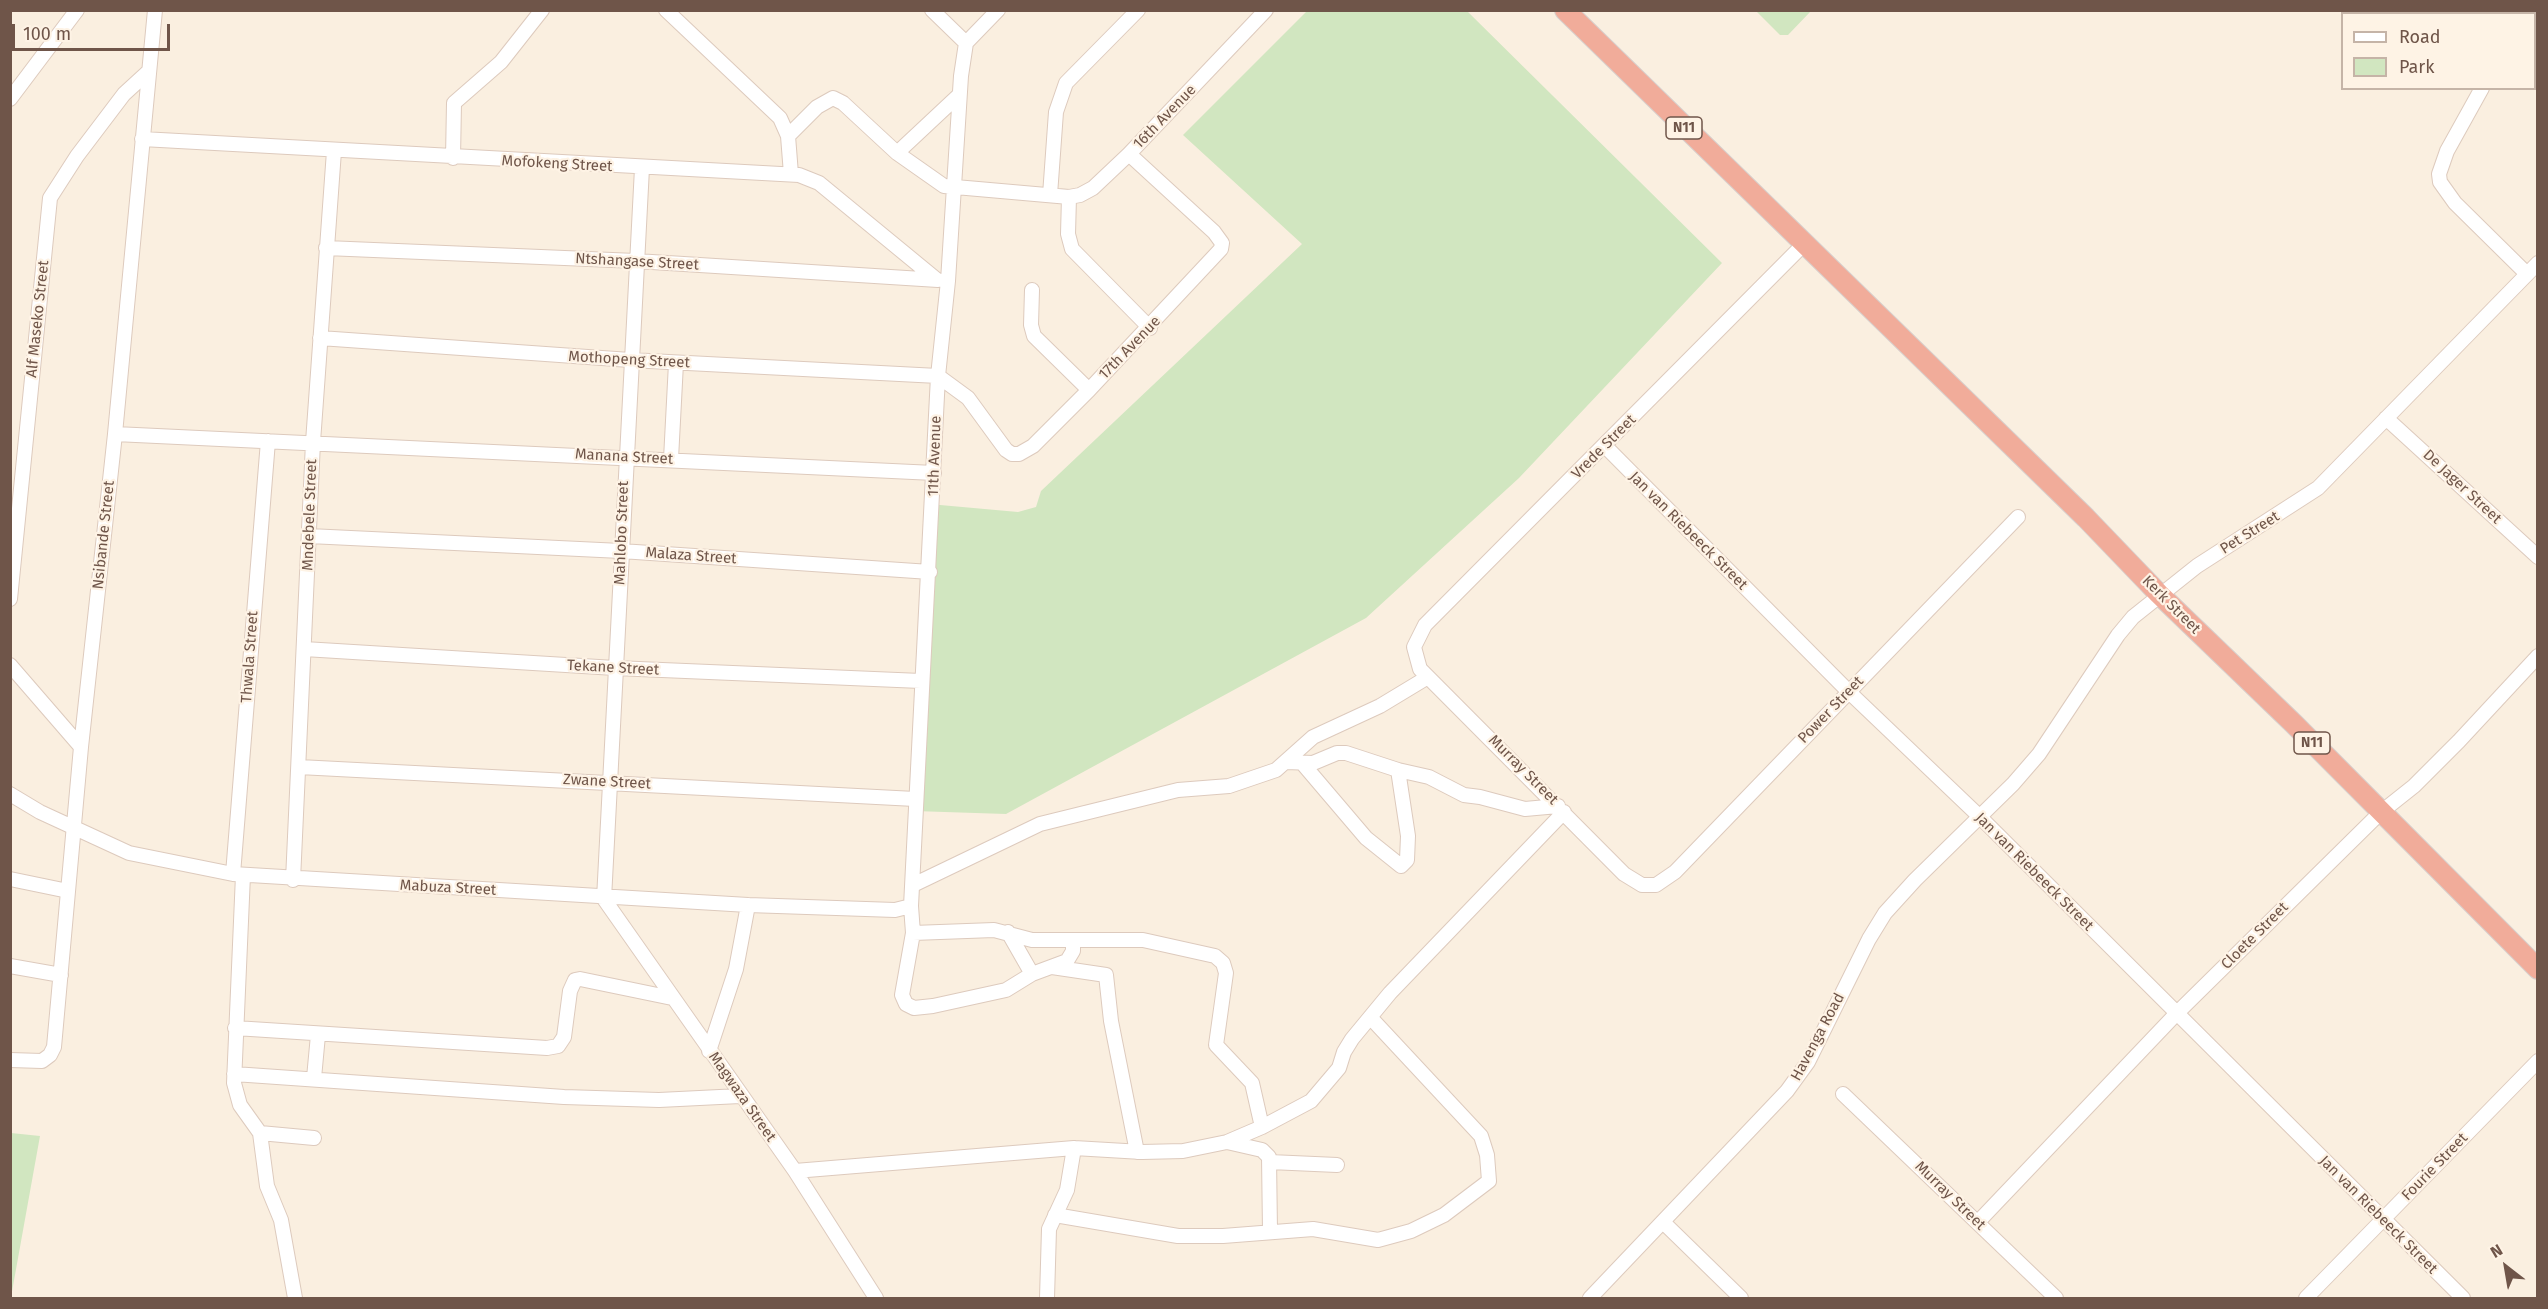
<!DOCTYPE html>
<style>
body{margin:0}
#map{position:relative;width:2548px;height:1309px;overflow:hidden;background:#faefe0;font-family:"Fira Sans",sans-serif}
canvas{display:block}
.frame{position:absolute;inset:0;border:12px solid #6f5549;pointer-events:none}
.legend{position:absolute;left:2341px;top:12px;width:195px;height:78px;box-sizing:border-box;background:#fef3e5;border:2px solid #c5b4a7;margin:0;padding:8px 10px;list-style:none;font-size:18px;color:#6f5549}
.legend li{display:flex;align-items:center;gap:12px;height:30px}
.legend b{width:30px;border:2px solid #c5b4a7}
.north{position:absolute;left:2476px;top:1237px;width:60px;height:60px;-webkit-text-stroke:4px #fef3e5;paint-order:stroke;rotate:329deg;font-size:16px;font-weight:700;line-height:24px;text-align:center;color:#6f5549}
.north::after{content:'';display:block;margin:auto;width:21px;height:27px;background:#6f5549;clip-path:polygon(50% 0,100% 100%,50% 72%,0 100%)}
.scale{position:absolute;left:12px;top:24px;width:158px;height:27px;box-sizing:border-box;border:3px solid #6f5549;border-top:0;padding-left:8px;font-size:18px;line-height:21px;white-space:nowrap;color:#6f5549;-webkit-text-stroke:4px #fef3e5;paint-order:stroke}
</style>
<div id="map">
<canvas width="2548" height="1309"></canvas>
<div class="frame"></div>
<ul class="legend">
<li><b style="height:8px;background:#fff"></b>Road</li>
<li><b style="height:16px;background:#d1e6c0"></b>Park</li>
</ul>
<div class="north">N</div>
<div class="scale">100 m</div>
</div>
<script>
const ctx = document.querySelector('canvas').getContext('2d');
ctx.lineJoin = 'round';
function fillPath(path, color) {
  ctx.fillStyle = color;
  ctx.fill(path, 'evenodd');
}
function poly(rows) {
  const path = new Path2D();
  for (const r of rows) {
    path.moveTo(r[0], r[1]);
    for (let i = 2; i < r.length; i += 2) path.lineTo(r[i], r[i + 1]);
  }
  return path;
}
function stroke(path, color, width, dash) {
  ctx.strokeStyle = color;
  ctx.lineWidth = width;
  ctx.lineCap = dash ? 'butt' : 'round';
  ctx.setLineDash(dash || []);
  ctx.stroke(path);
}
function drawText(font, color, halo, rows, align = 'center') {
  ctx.font = font + ' "Fira Sans",sans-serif';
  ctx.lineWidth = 4.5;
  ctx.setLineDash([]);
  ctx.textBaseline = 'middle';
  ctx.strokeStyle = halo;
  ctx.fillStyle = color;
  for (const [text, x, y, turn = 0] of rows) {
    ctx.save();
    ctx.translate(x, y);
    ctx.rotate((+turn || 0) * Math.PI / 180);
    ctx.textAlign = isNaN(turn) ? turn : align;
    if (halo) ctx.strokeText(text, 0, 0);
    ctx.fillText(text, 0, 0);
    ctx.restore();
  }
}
const green = poly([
 [1307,11,1467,11,1722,263,1519,478,1366,618,1006,814,914,811,929,504,1018,512,1036,507,1041,491,1302,244,1183,135],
 [1756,11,1811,11,1788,35,1780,35],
 [11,1133,40,1136,11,1297,10,1133]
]);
const minor = poly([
 [666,10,780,118,788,136,791,174],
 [932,10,966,43],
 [2525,14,2527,10],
 [2482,88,2447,151,2439,174,2440,182,2455,203,2526,273],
 [10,99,77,10],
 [788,136,817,107,833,98,843,103,897,153,944,186,1069,197,1080,195,1093,188,1129,154,1266,10],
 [142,139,799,175,819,183,937,280],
 [897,153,959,95],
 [453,158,454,103,501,62,542,10],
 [1050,195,1056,112,1066,83,1138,10],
 [1069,197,1068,234,1072,249,1150,328],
 [1803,245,1425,625,1414,647,1420,669,1624,874,1642,885,1656,885,1675,872,2018,517],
 [326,248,636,261,938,280],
 [1032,290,1031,325,1034,336,1089,390],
 [320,338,630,360,938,376,968,398,1006,450,1012,454,1019,454,1033,446,1089,390,1221,249,1222,243,1214,232,1129,154],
 [2386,418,2538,557],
 [115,434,934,473],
 [1605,446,1849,692,1979,816,2463,1298],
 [671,459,676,363],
 [309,536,621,551,930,572],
 [10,599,50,198,77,156,124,94,148,72],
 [304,649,615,668,921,681],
 [10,665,81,747],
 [1286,762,1313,763,1337,753,1346,753,1398,770,1429,777,1464,795,1480,797,1525,809,1558,806],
 [1303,764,1366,838,1401,866,1407,860,1408,836,1398,770],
 [299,767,915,799],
 [10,794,40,812,129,853,233,874,748,905,895,910,911,906,938,376,948,281,961,76,966,43,998,10],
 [233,874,268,441],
 [243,875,234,1083,240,1105,260,1133,267,1186,281,1220,295,1298],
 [10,879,68,891],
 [293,880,313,442,334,151],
 [913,885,1040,824,1178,790,1229,786,1276,770,1313,737,1380,706,1428,677],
 [604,899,642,168],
 [604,899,795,1171,876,1298],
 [911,906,913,933,902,995,906,1004,914,1008,933,1006,1006,990,1032,974,1067,961,1073,951,1073,940],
 [1008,932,1032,974],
 [913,933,994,930,1032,940,1143,940,1215,956,1223,963,1226,973,1216,1045,1252,1083,1262,1127],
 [10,966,61,975],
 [1052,967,1106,975,1111,1021,1137,1152],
 [235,1028,547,1048,558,1046,564,1037,570,991,575,980,580,979,672,998],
 [709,1051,736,969,748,905],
 [10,1060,42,1061,50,1055,54,1047,81,747,115,434,155,10],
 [234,1074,564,1097,659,1100,740,1096],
 [314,1078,318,1035],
 [1843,1094,2056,1298],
 [260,1133,314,1138],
 [1227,1142,1262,1150,1269,1157,1270,1231],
 [1270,1162,1337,1165],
 [795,1171,1074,1148,1142,1152,1183,1151,1227,1142,1262,1127,1311,1101,1339,1068,1344,1052,1352,1039,1390,993,1564,812],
 [1055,1215,1178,1236,1223,1236,1313,1229,1378,1240,1411,1231,1444,1215,1489,1181,1487,1155,1481,1136,1370,1017],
 [1663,1222,1741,1298],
 [1978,1222,2176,1014,2380,813,2414,786,2459,741,2538,656],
 [1047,1298,1049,1229,1067,1190,1074,1148],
 [1590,1298,1787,1091,1808,1062,1869,939,1885,913,1915,880,2013,784,2039,754,2118,635,2133,617,2197,566,2318,488,2538,263],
 [2306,1298,2538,1061]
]);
const highway = poly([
 [1565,10,2086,518,2159,594,2294,724,2538,969]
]);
const shields = [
 [1684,128,36],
 [2312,743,36]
];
const shieldNames = [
 ["N11",1684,128],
 ["N11",2312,743]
];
const streetNames = [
 ["16th Avenue",1165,117,-46],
 ["Mofokeng Street",557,164,3],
 ["Ntshangase Street",637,262,3],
 ["Alf Maseko Street",38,319,-84],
 ["17th Avenue",1130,348,-46],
 ["Mothopeng Street",629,360,3],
 ["Vrede Street",1604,447,-45],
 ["11th Avenue",935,456,-88],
 ["Manana Street",624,457,3],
 ["De Jager Street",2462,487,43],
 ["Mndebele Street",310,515,-88],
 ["Jan van Riebeeck Street",1688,531,45],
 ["Mahlobo Street",622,533,-88],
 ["Pet Street",2250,533,-32],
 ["Nsibande Street",104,535,-84],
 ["Malaza Street",691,556,4],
 ["Kerk Street",2171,605,45],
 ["Thwala Street",250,657,-86],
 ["Tekane Street",613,668,3],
 ["Power Street",1831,710,-46],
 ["Murray Street",1523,770,45],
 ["Zwane Street",607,782,3],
 ["Jan van Riebeeck Street",2034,872,45],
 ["Mabuza Street",448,888,3],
 ["Cloete Street",2255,936,-45],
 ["Havenga Road",1818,1037,-62],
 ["Magwaza Street",742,1097,55],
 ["Fourie Street",2435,1167,-46],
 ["Murray Street",1950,1196,44],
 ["Jan van Riebeeck Street",2378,1215,45]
];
fillPath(green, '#d1e6c0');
stroke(minor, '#ddcabd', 16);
stroke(highway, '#d7cfcc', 22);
stroke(minor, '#fff', 14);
stroke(highway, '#f1ac9a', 20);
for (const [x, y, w] of shields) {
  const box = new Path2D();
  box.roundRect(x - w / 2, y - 11, w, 22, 4.5);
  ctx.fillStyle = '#fef3e5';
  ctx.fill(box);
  stroke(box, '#6f5549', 1.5);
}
drawText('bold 14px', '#6f5549', null, shieldNames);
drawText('15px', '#6f5549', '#fef3e5', streetNames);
</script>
